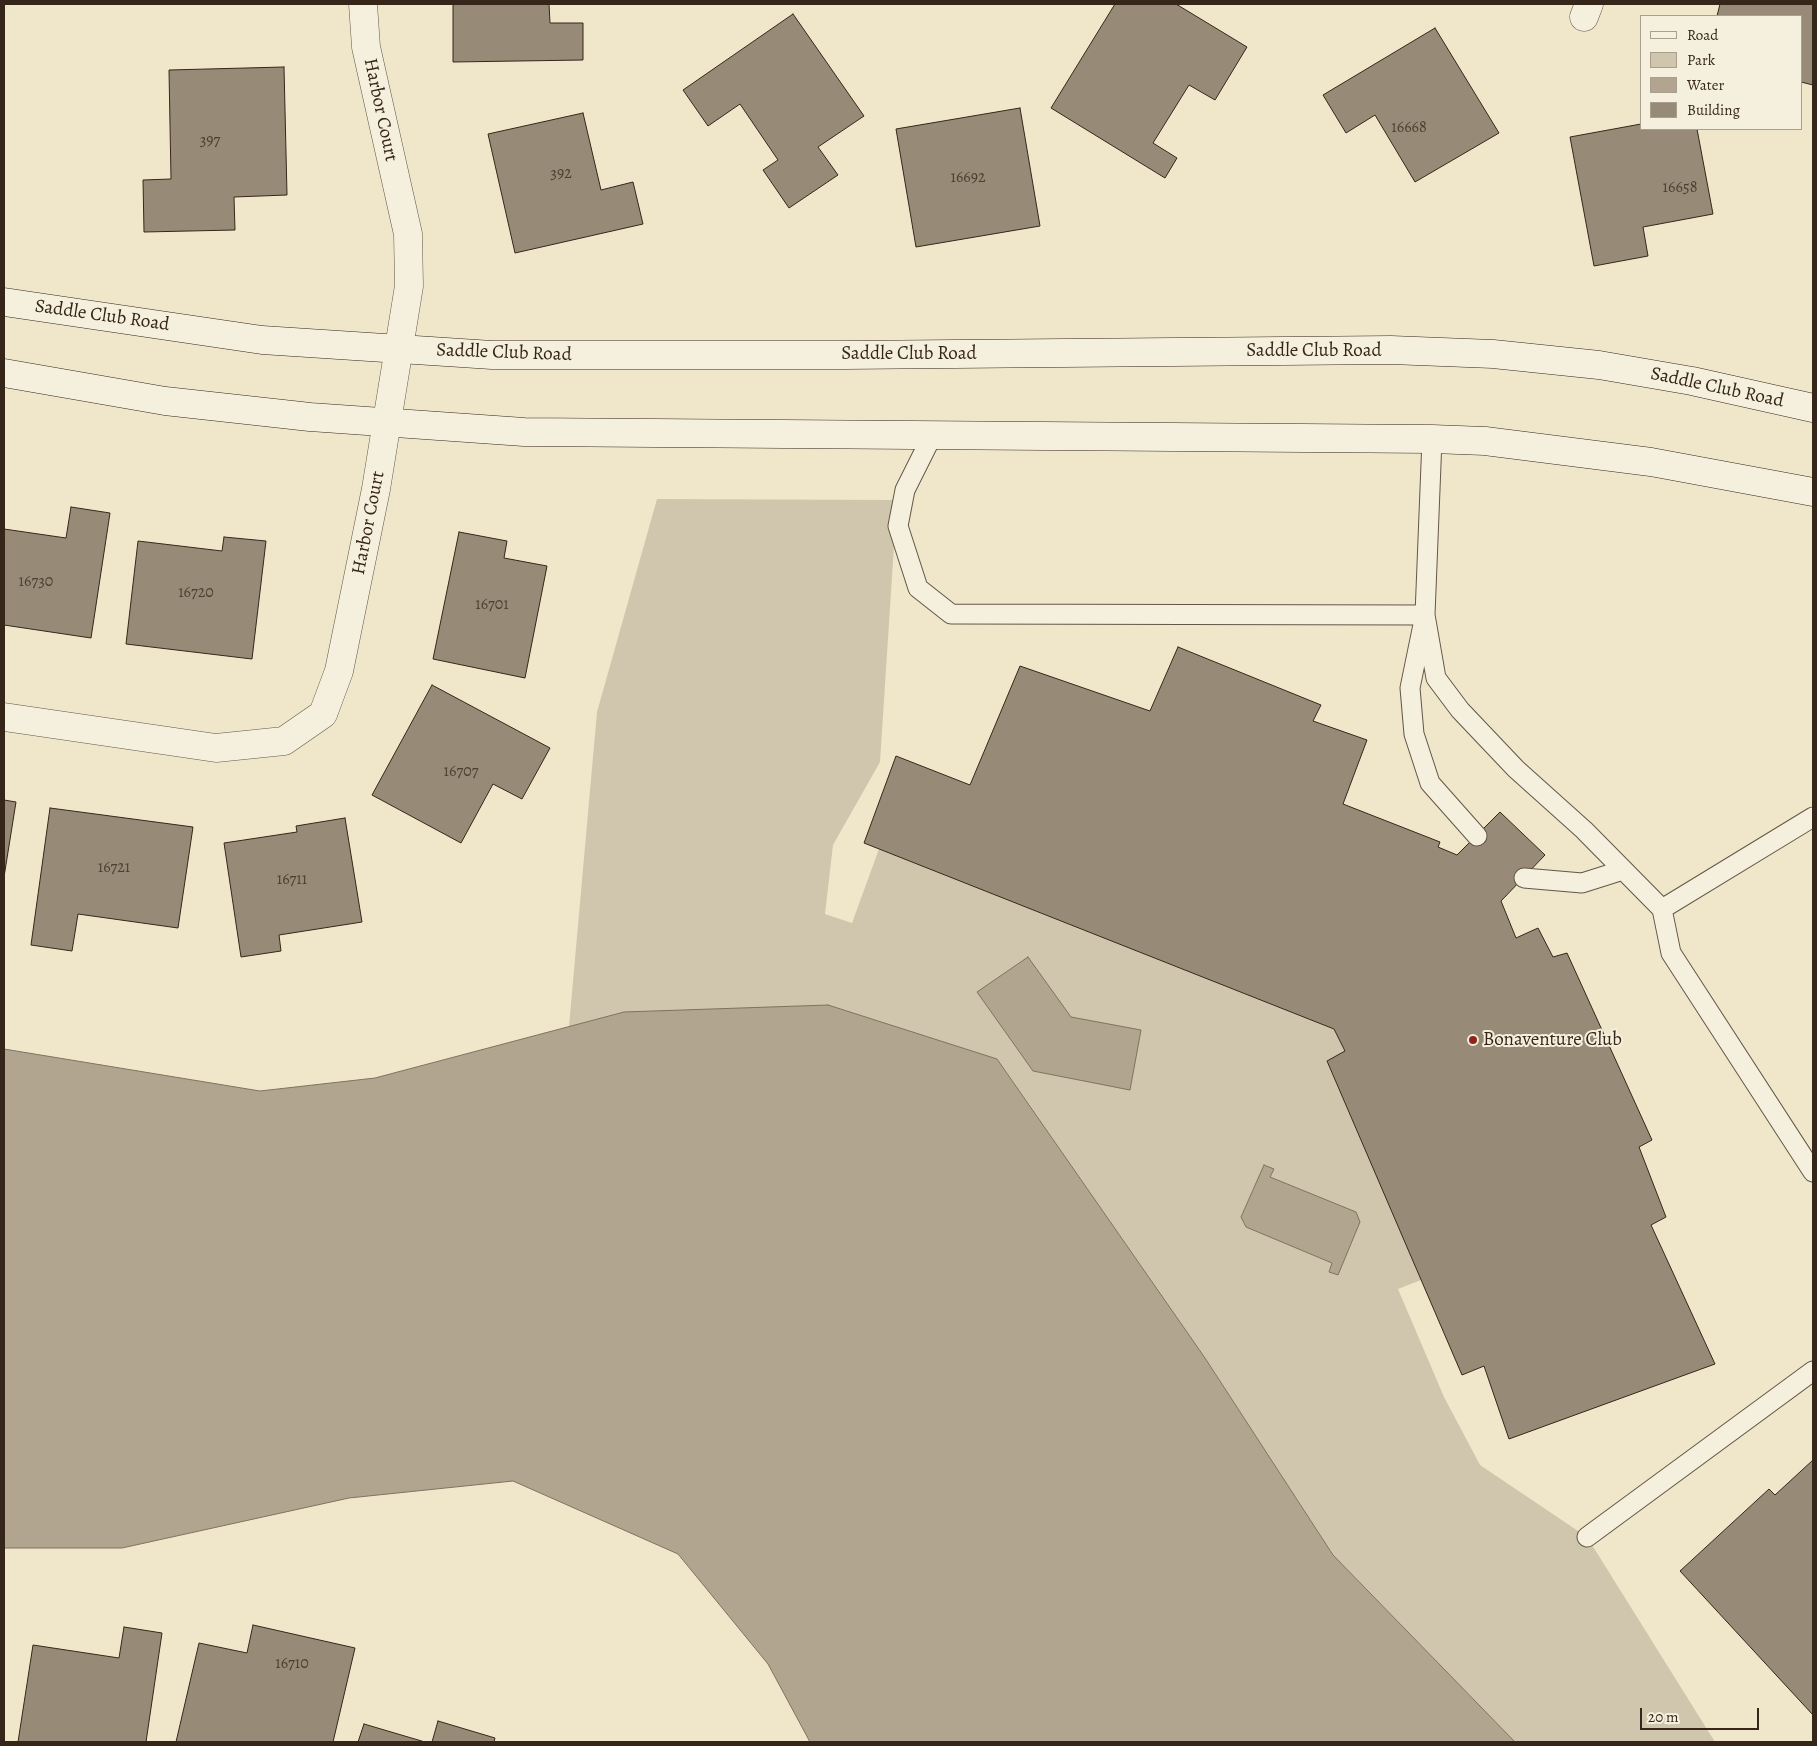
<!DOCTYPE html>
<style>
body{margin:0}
#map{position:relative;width:1817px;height:1746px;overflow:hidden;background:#f0e7cb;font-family:Alegreya,serif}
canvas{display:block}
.frame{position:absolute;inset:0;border:5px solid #36261a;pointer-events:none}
.legend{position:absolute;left:1640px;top:15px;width:162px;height:115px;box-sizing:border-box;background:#f5efdd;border:1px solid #a99f8f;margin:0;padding:6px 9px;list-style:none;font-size:15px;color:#36261a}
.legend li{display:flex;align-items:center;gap:10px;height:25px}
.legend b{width:25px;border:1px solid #a99f8f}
.scale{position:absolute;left:1640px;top:1708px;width:119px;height:22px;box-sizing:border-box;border:2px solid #36261a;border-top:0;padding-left:6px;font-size:15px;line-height:18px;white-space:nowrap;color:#36261a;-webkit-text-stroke:4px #f5efdd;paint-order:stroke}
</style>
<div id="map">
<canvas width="1817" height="1746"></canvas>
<div class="frame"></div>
<ul class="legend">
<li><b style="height:6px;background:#f5efdd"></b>Road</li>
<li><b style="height:14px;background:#d0c6ad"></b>Park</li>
<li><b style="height:14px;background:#b1a58f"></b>Water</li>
<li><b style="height:14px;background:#978a76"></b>Building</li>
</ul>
<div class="scale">20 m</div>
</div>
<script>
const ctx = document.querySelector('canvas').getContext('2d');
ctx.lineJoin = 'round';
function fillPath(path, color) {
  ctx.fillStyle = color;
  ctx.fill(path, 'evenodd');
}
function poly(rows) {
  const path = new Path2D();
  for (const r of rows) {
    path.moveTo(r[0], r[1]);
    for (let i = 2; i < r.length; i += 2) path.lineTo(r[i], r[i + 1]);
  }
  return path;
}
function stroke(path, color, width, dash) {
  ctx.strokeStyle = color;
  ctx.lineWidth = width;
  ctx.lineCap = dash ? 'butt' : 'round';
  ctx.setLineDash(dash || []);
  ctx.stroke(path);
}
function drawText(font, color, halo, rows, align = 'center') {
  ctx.font = font + ' Alegreya,serif';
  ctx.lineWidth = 4;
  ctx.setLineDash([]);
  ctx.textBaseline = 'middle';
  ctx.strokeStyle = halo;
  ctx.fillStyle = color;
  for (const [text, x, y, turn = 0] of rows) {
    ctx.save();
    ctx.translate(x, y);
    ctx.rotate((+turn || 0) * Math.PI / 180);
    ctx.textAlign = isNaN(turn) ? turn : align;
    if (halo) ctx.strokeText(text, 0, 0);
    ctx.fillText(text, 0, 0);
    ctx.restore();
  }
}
const green = poly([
 [657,499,897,500,880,762,833,845,825,914,852,923,879,849,1334,1029,1345,1051,1327,1062,1421,1280,1398,1289,1444,1397,1480,1465,1587,1537,1715,1742,1515,1742,1333,1555,1205,1358,997,1059,569,1026,597,712]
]);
const water = poly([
 [1028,957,1071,1017,1141,1030,1130,1090,1033,1071,977,992,1028,957],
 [828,1005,997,1059,1205,1358,1333,1555,1515,1742,810,1742,768,1664,678,1554,513,1481,349,1498,122,1548,4,1548,4,1049,260,1091,375,1078,624,1012,828,1005],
 [1264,1165,1274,1169,1270,1177,1356,1212,1360,1222,1338,1275,1329,1272,1332,1263,1246,1227,1241,1217,1264,1165]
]);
const building = poly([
 [453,4,549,4,550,23,583,23,583,60,453,62,453,4],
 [1115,4,1176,4,1247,47,1215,100,1189,85,1153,143,1177,158,1165,178,1051,108,1115,4],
 [1720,4,1813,4,1813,85,1801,82,1801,16,1717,16,1720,4],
 [793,14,864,116,818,147,838,175,789,208,763,170,778,160,740,104,708,126,683,90,793,14],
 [1435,28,1499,133,1415,182,1375,115,1346,133,1323,95,1435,28],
 [284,67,287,195,234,197,235,230,144,232,143,180,171,179,169,70,284,67],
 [1020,108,1040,226,916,247,896,129,1020,108],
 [583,113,601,190,633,182,643,224,515,253,488,134,583,113],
 [1641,124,1641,129,1697,129,1713,214,1643,227,1648,256,1594,266,1570,137,1641,124],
 [71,507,110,513,91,638,4,625,4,529,66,538,71,507],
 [459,532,507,541,504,558,547,566,525,678,433,659,459,532],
 [224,537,266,541,252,659,126,644,138,541,222,551,224,537],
 [1178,647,1321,705,1313,721,1367,740,1343,804,1440,842,1438,847,1457,855,1500,812,1545,855,1501,901,1516,938,1538,928,1553,957,1567,953,1652,1140,1639,1147,1666,1217,1651,1225,1715,1364,1509,1439,1484,1366,1462,1375,1327,1061,1345,1051,1334,1029,864,843,896,756,970,785,1020,666,1150,711,1178,647],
 [432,685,550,748,522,799,493,784,461,843,372,795,432,685],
 [4,800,16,802,4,877,4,800],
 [50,808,193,827,178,928,78,914,72,951,31,945,50,808],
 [345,818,362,922,279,935,281,951,241,957,224,843,297,832,296,826,345,818],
 [1813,1460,1813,1715,1680,1571,1769,1489,1775,1495,1813,1460],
 [253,1625,355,1648,333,1742,176,1742,199,1643,247,1653,253,1625],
 [124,1627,162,1633,146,1742,18,1742,33,1645,119,1658,124,1627],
 [438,1721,495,1738,494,1742,432,1742,438,1721],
 [364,1724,425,1742,358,1742,364,1724]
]);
const lane = poly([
 [932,436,905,490,898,526,918,588,951,614,1425,615,1410,688,1414,734,1430,783,1477,836],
 [1432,439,1425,615,1436,678,1460,710,1516,769,1584,830,1662,909,1813,817],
 [1524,878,1582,883,1623,870],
 [1662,909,1671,953,1813,1172],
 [1587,1537,1813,1371]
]);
const street = poly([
 [1584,17,1589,4],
 [4,717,216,748,284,741,323,714,339,671,376,489,409,286,408,234,366,47,363,4]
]);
const secondary = poly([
 [4,302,262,340,492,355,845,355,1391,350,1493,354,1599,365,1692,381,1813,408],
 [4,373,165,401,310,417,524,432,1432,439,1485,441,1651,462,1813,492]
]);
const markers = [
 [1473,1040,5,"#8f2418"]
];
const numberNames = [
 ["16668",1409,128],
 ["397",210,141],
 ["392",561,174],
 ["16692",968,178],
 ["16658",1680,188],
 ["16730",36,582],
 ["16720",196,593],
 ["16701",492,605],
 ["16707",461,772],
 ["16721",114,868],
 ["16711",292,880],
 ["16710",292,1664]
];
const streetNames = [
 ["Harbor Court",380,110,78],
 ["Saddle Club Road",102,316,8],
 ["Saddle Club Road",1314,351],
 ["Saddle Club Road",504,353,2],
 ["Saddle Club Road",909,354],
 ["Saddle Club Road",1717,388,12],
 ["Harbor Court",369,523,-79]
];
const poiNames = [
 ["Bonaventure Club",1483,1040]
];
fillPath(green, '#d0c6ad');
fillPath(water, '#b1a58f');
stroke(water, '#807260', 1);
fillPath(building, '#978a76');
stroke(building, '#36261a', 1);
stroke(lane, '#645646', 21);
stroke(street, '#645646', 29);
stroke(secondary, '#36261a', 29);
stroke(lane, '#f5efdd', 19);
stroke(street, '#f5efdd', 28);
stroke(secondary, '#f5efdd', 28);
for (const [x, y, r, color] of markers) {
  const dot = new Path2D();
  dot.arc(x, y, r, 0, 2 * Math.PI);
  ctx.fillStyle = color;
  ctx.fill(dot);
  stroke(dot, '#f5efdd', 2);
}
drawText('16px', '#4e3f31', null, numberNames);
drawText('19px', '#36261a', '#f5efdd', streetNames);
drawText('19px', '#36261a', '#f5efdd', poiNames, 'left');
</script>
